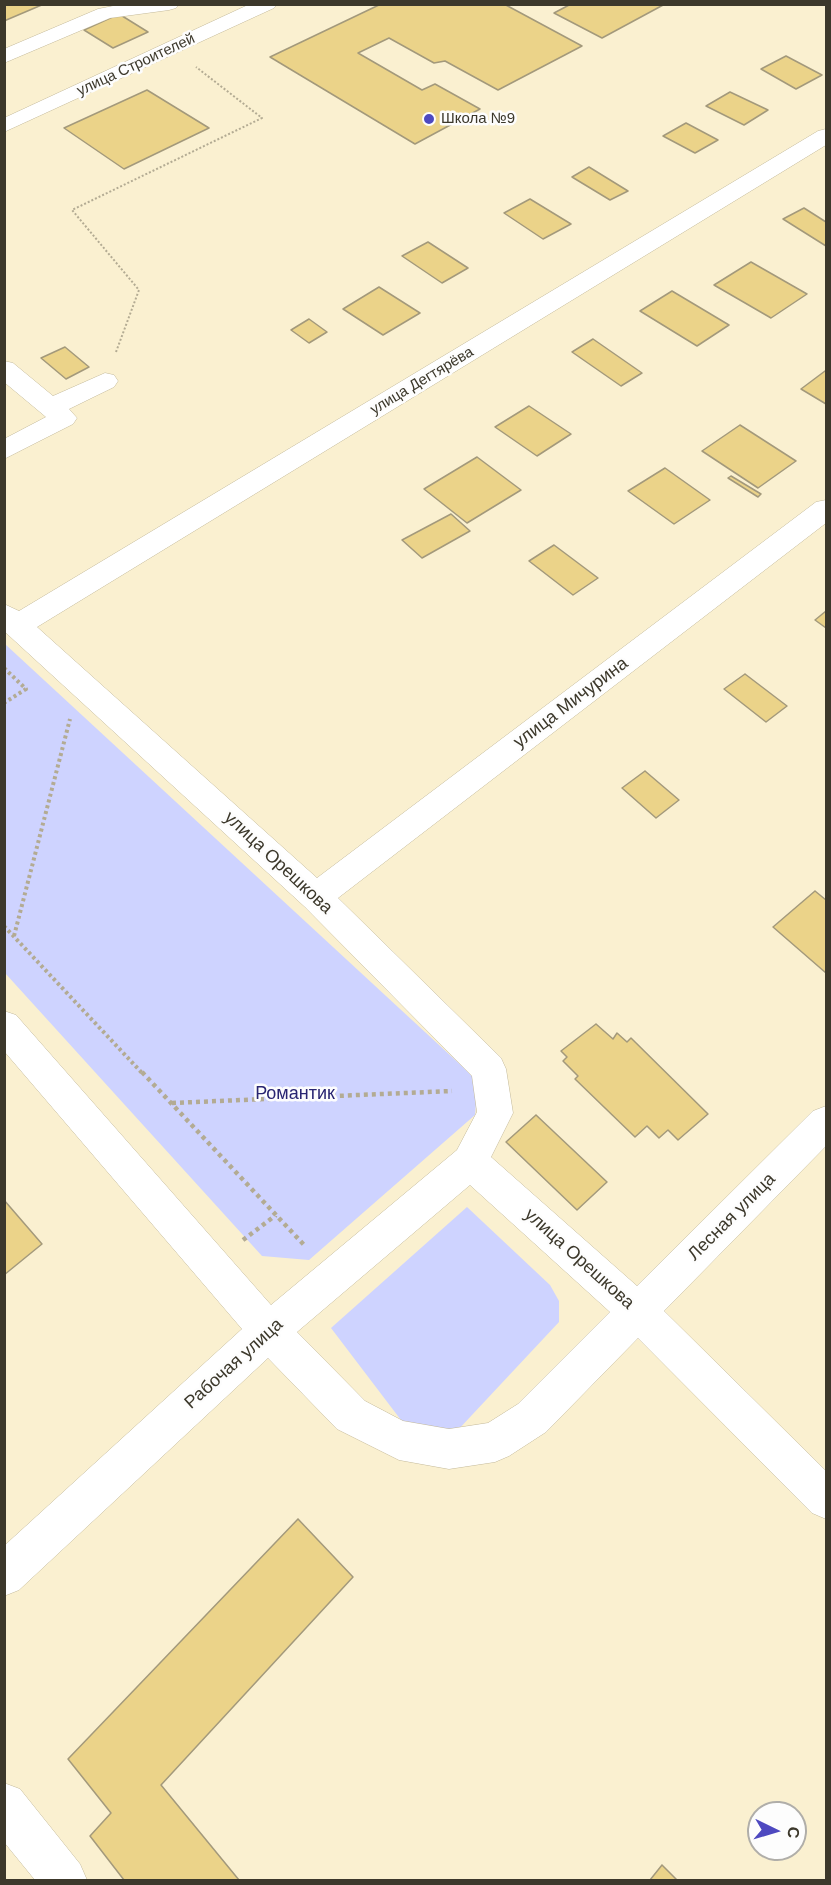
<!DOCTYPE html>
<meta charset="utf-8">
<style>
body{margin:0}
#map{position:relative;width:831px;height:1885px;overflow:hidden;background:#faf0d0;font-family:Helvetica,sans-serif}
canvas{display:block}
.frame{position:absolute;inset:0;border:6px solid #3c382b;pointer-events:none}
.north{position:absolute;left:747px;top:1801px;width:60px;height:60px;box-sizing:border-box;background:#fdfdfd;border:2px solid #b0aea9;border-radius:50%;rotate:95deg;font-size:16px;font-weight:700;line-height:24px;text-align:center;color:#3c382b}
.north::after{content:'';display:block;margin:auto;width:21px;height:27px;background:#4e49c0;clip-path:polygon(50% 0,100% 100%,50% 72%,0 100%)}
</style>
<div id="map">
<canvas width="831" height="1885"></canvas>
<div class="frame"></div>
<div class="north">С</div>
</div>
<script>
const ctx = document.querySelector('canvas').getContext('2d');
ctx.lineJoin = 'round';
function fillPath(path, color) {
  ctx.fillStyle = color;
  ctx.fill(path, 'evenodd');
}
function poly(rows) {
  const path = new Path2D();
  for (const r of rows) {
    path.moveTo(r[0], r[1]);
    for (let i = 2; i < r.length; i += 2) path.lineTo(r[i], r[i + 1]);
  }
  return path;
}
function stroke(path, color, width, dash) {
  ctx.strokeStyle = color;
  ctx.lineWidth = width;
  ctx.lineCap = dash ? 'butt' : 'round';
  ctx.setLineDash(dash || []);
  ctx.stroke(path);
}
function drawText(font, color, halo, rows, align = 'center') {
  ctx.font = font + ' Helvetica,sans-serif';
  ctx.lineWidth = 5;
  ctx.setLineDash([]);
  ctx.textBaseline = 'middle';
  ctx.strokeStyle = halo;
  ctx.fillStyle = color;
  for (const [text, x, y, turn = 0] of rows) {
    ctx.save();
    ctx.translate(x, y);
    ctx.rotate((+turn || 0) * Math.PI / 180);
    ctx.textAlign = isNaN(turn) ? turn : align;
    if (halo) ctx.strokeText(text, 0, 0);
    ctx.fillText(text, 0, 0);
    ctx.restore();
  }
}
const green = poly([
 [5,644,478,1081,475,1115,309,1260,262,1256,5,973],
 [467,1207,550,1285,559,1301,559,1322,457,1431,407,1428,331,1328]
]);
const building = poly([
 [4,4,44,4,4,21,4,4],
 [381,4,504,4,582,46,498,90,445,61,434,63,389,38,358,53,422,90,435,84,480,109,415,144,270,57,381,4],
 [571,4,665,4,602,38,554,13,571,4],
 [119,14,148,32,113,48,84,30,119,14],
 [786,56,822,75,796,89,761,69,786,56],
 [147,90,209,128,124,169,64,128,147,90],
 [730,92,768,110,744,125,706,106,730,92],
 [686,123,718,140,695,153,663,136,686,123],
 [589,167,628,191,610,200,572,177,589,167],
 [530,199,571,224,543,239,504,213,530,199],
 [804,208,826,222,826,246,783,219,804,208],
 [428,242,468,268,442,283,402,256,428,242],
 [751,262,807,294,771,318,714,285,751,262],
 [379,287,420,313,383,335,343,309,379,287],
 [672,291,729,325,697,346,640,311,672,291],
 [309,319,327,332,309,343,291,330,309,319],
 [593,339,642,373,621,386,572,352,593,339],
 [65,347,89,367,66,379,41,358,65,347],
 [825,371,826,372,826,404,801,389,825,371],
 [529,406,571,434,537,456,495,427,529,406],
 [740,425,796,461,758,488,702,451,740,425],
 [477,457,521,490,467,523,424,489,477,457],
 [665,468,710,500,674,524,628,491,665,468],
 [731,476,761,494,758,497,728,478,731,476],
 [451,514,470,531,422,558,402,540,451,514],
 [554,545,598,578,573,595,529,561,554,545],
 [826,611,826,628,815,620,826,611],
 [745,674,787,706,766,722,724,689,745,674],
 [645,771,679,800,656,818,622,788,645,771],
 [815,891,826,900,826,973,773,927,815,891],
 [596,1024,613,1039,617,1033,627,1042,631,1038,708,1114,678,1140,668,1130,659,1138,647,1126,635,1137,575,1079,578,1076,563,1061,567,1057,561,1051,596,1024],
 [536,1115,607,1182,577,1210,506,1142,536,1115],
 [4,1200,42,1244,4,1275,4,1200],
 [298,1519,353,1577,161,1785,239,1880,124,1880,90,1836,111,1813,68,1759,298,1519],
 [662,1865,677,1880,650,1880,662,1865]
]);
const pathFar2 = poly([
 [116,352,139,290,72,210,262,118,196,67]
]);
const pathFar1 = poly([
 [4,668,26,689,4,703],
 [4,926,143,1074],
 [14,936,70,719]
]);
const path = poly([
 [142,1072,306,1247],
 [172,1103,452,1091],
 [243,1240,276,1215]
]);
const minor = poly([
 [123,4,179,4,176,8,169,10,110,18,4,63,4,49,98,9,123,4],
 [250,4,277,4,274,8,4,132,4,118,250,4],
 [826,129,826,145,37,627,317,878,816,502,826,500,826,523,338,898,501,1058,506,1069,513,1113,491,1157,637,1286,813,1111,826,1106,826,1146,664,1311,826,1471,826,1519,812,1513,638,1338,546,1432,509,1456,495,1462,449,1469,399,1460,337,1429,268,1358,19,1590,4,1596,4,1546,242,1329,4,1051,4,1011,16,1015,271,1305,457,1150,477,1112,472,1076,305,907,4,631,4,604,19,611,818,131,826,129],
 [470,1185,610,1312,518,1404,488,1423,449,1429,403,1421,365,1401,297,1332,470,1185],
 [4,361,13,363,53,396,105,373,114,375,118,381,114,387,69,409,77,418,73,424,4,459,4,439,46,417,4,382,4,361],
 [4,1783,20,1789,80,1864,87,1880,35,1880,4,1842,4,1783]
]);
const markers = [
 [429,119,6,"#4e49c0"]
];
const farStreetnames = [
 ["улица Строителей",136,65,-25],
 ["улица Дегтярёва",422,381,-31]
];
const farPoinames = [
 ["Школа №9",441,119]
];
const streetNames = [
 ["улица Мичурина",571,703,-37],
 ["улица Орешкова",278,863,43],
 ["Лесная улица",732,1217,-45],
 ["улица Орешкова",579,1259,42],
 ["Рабочая улица",234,1364,-42]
];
const parkNames = [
 ["Романтик",295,1094]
];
fillPath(green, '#ced3ff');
fillPath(building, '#ebd389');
stroke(building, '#a3997b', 1.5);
stroke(minor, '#c3b99a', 1);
stroke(pathFar2, '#b3ab93', 2, [2, 2]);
stroke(pathFar1, '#b3ab93', 4, [3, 3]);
stroke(path, '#b3ab93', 4.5, [4, 4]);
fillPath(minor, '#fff');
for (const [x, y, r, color] of markers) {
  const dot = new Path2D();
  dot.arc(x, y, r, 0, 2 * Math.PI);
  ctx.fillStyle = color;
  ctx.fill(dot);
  stroke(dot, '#fdfdfd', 2);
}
drawText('15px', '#3c382b', '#fdfdfd', farStreetnames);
drawText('15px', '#3c382b', '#fdfdfd', farPoinames, 'left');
drawText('18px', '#3c382b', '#fdfdfd', streetNames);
drawText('18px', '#292572', '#fdfdfd', parkNames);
</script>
